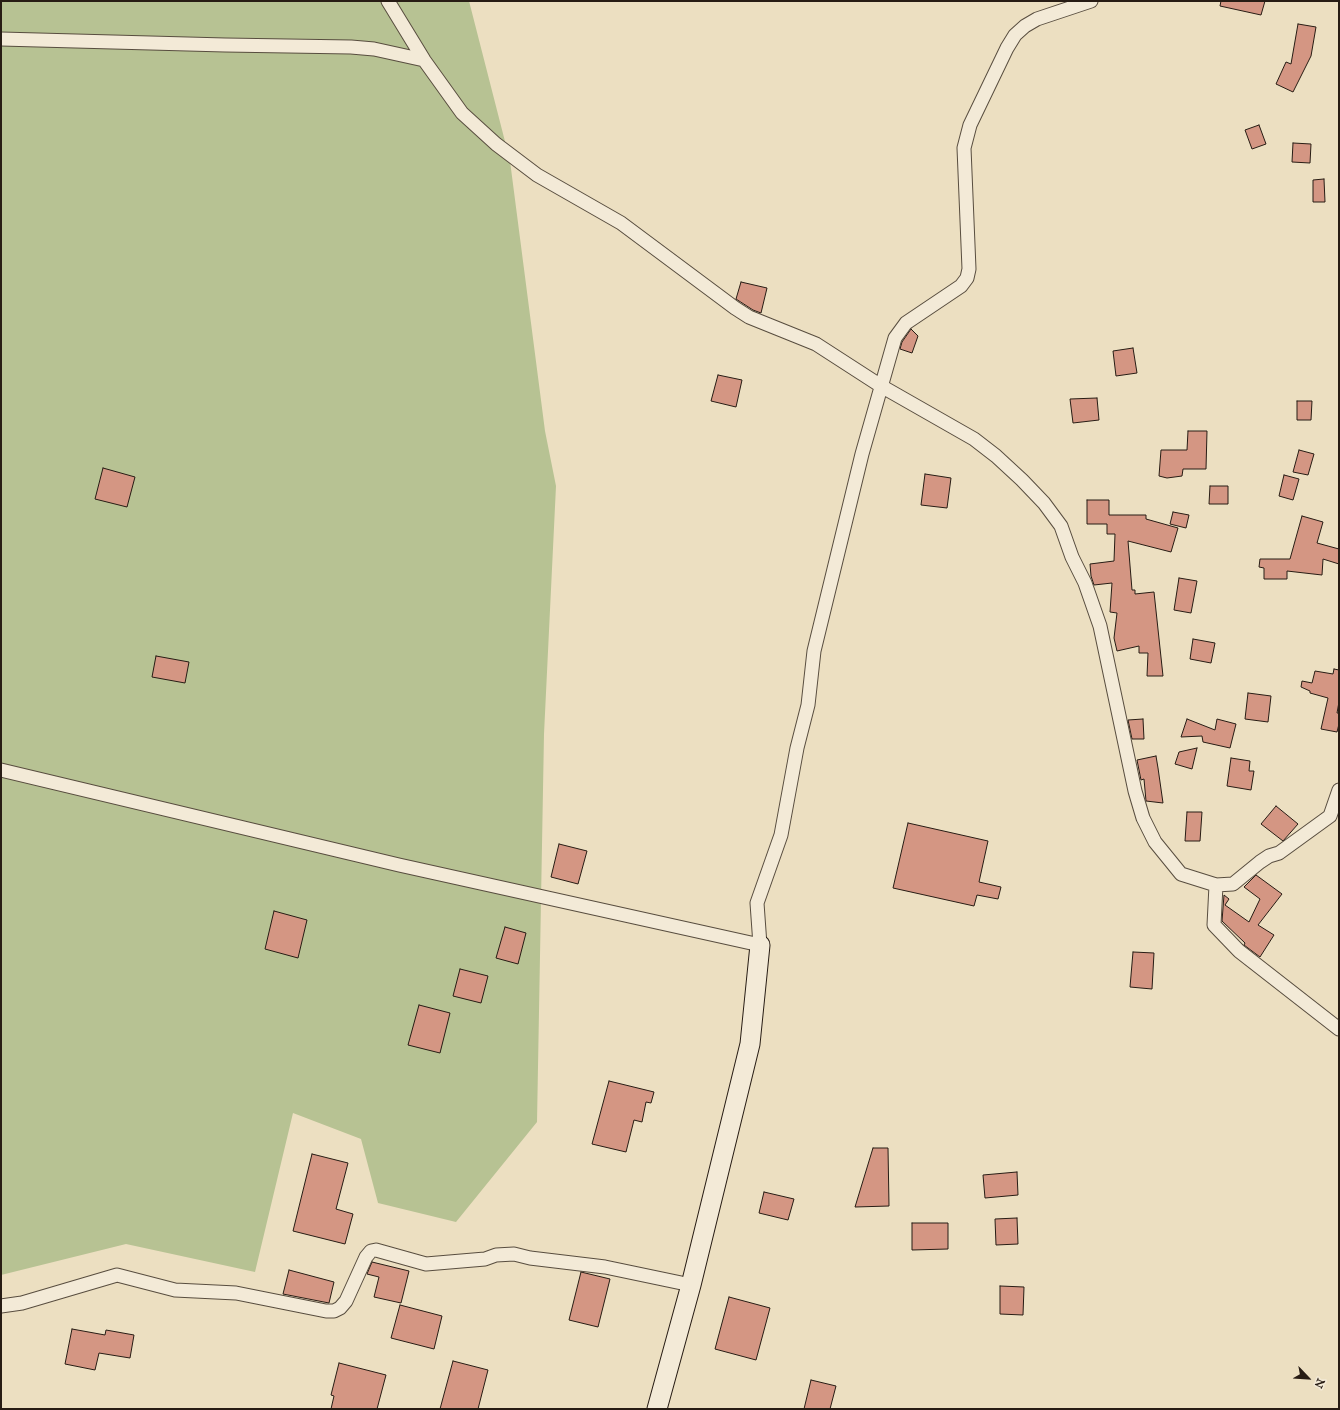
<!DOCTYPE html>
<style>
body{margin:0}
#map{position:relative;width:1340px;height:1410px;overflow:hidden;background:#ecdfc1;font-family:"IM FELL Great Primer",serif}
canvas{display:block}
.frame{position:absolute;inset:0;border:2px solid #271c14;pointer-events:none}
.north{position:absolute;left:1288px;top:1358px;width:40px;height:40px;-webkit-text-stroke:3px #f3ead7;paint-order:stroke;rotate:115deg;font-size:11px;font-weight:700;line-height:16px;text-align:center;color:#271c14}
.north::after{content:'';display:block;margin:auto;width:14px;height:18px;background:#271c14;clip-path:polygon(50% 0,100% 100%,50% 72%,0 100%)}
</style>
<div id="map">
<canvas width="1340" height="1410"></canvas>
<div class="frame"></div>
<div class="north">N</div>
</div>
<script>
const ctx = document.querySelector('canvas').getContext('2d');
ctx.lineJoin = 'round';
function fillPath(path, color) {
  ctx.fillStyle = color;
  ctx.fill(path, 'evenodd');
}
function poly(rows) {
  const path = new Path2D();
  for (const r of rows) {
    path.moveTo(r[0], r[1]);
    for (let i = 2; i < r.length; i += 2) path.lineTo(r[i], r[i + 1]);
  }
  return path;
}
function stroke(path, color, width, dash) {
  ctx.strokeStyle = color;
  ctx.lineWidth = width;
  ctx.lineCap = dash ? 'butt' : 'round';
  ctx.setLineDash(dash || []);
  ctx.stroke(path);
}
const green = poly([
 [1,1,469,1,510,161,545,431,556,486,544,734,537,1122,456,1222,378,1203,361,1139,293,1113,255,1272,126,1244,1,1275]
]);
const building = poly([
 [1221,1,1265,1,1261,15,1220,6,1221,1],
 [1298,24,1316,27,1311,56,1293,92,1276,84,1286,62,1291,64,1298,24],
 [1259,125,1266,144,1252,149,1245,130,1259,125],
 [1293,143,1311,144,1310,163,1292,162,1293,143],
 [1324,179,1325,202,1313,202,1313,180,1324,179],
 [741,282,767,288,761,313,753,310,736,299,741,282],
 [911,329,918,336,912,353,900,349,902,342,911,329],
 [1133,348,1137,373,1116,376,1113,351,1133,348],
 [718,375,742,380,736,407,711,401,718,375],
 [1097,398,1099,420,1073,423,1070,399,1097,398],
 [1297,401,1312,401,1311,420,1297,420,1297,401],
 [1188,431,1207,431,1206,469,1183,469,1182,476,1167,478,1159,476,1161,450,1187,450,1188,431],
 [1299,450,1314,454,1308,475,1293,472,1299,450],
 [103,468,135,477,127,507,95,499,103,468],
 [925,474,951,478,947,508,921,505,925,474],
 [1284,475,1299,479,1293,500,1279,496,1284,475],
 [1210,486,1228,486,1228,504,1209,504,1210,486],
 [1087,500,1109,500,1109,515,1146,515,1146,519,1178,528,1171,552,1128,541,1132,590,1135,590,1135,594,1154,592,1163,676,1147,676,1148,653,1139,653,1139,646,1117,651,1114,638,1117,613,1110,612,1112,583,1094,585,1091,576,1090,564,1114,561,1115,534,1107,534,1107,524,1087,524,1087,500],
 [1173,512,1189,515,1186,528,1170,524,1173,512],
 [1302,516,1323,522,1317,543,1339,549,1339,564,1323,559,1322,575,1287,571,1287,579,1264,579,1264,568,1259,567,1260,559,1290,559,1302,516],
 [1179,578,1197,581,1191,613,1174,610,1179,578],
 [1193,639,1215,643,1211,663,1190,659,1193,639],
 [156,656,189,662,185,683,152,677,156,656],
 [1334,669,1339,670,1339,702,1337,713,1339,713,1339,724,1337,732,1321,729,1328,698,1310,693,1310,691,1301,687,1302,681,1312,683,1315,671,1333,674,1334,669],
 [1248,693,1271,696,1268,722,1245,719,1248,693],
 [1143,719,1144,739,1132,739,1128,720,1143,719],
 [1187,719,1215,730,1217,719,1236,724,1230,748,1203,742,1202,736,1181,737,1187,719],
 [1197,748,1192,769,1175,764,1179,752,1197,748],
 [1156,756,1158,768,1163,803,1146,801,1144,779,1141,780,1137,760,1156,756],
 [1231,758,1250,761,1249,771,1254,771,1251,790,1227,786,1231,758],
 [1276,806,1298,824,1283,841,1261,824,1276,806],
 [1187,812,1202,812,1200,841,1185,841,1187,812],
 [908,823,988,841,979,882,1001,887,998,899,977,895,974,906,893,888,908,823],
 [559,844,587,851,578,884,551,877,559,844],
 [1256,875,1282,894,1258,925,1274,935,1260,957,1244,945,1245,943,1222,921,1224,895,1229,899,1225,905,1249,922,1260,899,1244,887,1256,875],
 [274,911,307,920,298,958,265,949,274,911],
 [505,927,526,933,518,964,496,958,505,927],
 [1133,952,1154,953,1152,989,1130,987,1133,952],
 [460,969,488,976,481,1003,453,996,460,969],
 [419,1005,450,1013,440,1053,408,1045,419,1005],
 [609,1081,654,1092,651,1103,646,1102,642,1122,634,1120,626,1152,592,1144,609,1081],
 [873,1148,888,1148,889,1206,855,1207,873,1148],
 [312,1154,348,1163,336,1209,353,1214,345,1244,293,1231,312,1154],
 [1017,1172,1018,1195,985,1198,983,1175,1017,1172],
 [764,1192,794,1199,788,1220,759,1213,764,1192],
 [1017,1218,1018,1244,996,1245,995,1219,1017,1218],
 [912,1223,948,1223,948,1249,912,1250,912,1223],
 [372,1262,409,1271,401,1303,374,1297,379,1277,367,1274,372,1262],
 [289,1270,334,1282,329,1303,283,1294,289,1270],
 [581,1272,610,1279,598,1327,569,1320,581,1272],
 [1000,1286,1024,1287,1023,1315,1000,1314,1000,1286],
 [729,1297,770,1308,756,1360,715,1349,729,1297],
 [400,1305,442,1316,434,1349,391,1338,400,1305],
 [72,1329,105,1335,106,1330,134,1335,130,1358,99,1353,95,1370,65,1364,72,1329],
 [453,1361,488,1370,478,1409,440,1409,453,1361],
 [339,1363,386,1375,377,1409,331,1409,334,1396,331,1395,339,1363],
 [811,1380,836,1386,830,1409,804,1409,811,1380]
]);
const street = poly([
 [388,1,424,60,462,113,496,144,537,175,621,223,735,308,749,317,816,344,881,386,974,439,996,456,1022,480,1044,503,1061,526,1072,557,1085,583,1100,626,1135,791,1143,818,1155,842,1181,874,1216,885,1214,925,1239,951,1339,1029],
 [1,39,225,45,351,47,374,49,424,60],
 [1,770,399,865,760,945,757,903,781,835,797,748,808,705,814,651,862,454,895,338,906,323,961,286,967,278,969,269,964,148,970,125,1007,48,1015,35,1025,26,1037,19,1091,1],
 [1216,885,1233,884,1260,862,1269,856,1279,853,1330,816,1339,790],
 [1,1306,22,1303,117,1275,175,1290,236,1293,326,1311,334,1311,340,1308,346,1301,366,1257,371,1251,376,1250,426,1264,485,1259,496,1255,514,1254,530,1258,605,1267,691,1285]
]);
const secondary = poly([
 [657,1409,691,1285,750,1044,760,945]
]);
fillPath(green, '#b7c293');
fillPath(building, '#d49683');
stroke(building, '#271c14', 1);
stroke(street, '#584d3f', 15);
stroke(secondary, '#271c14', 21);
stroke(street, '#f3ead7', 13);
stroke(secondary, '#f3ead7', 19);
</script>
